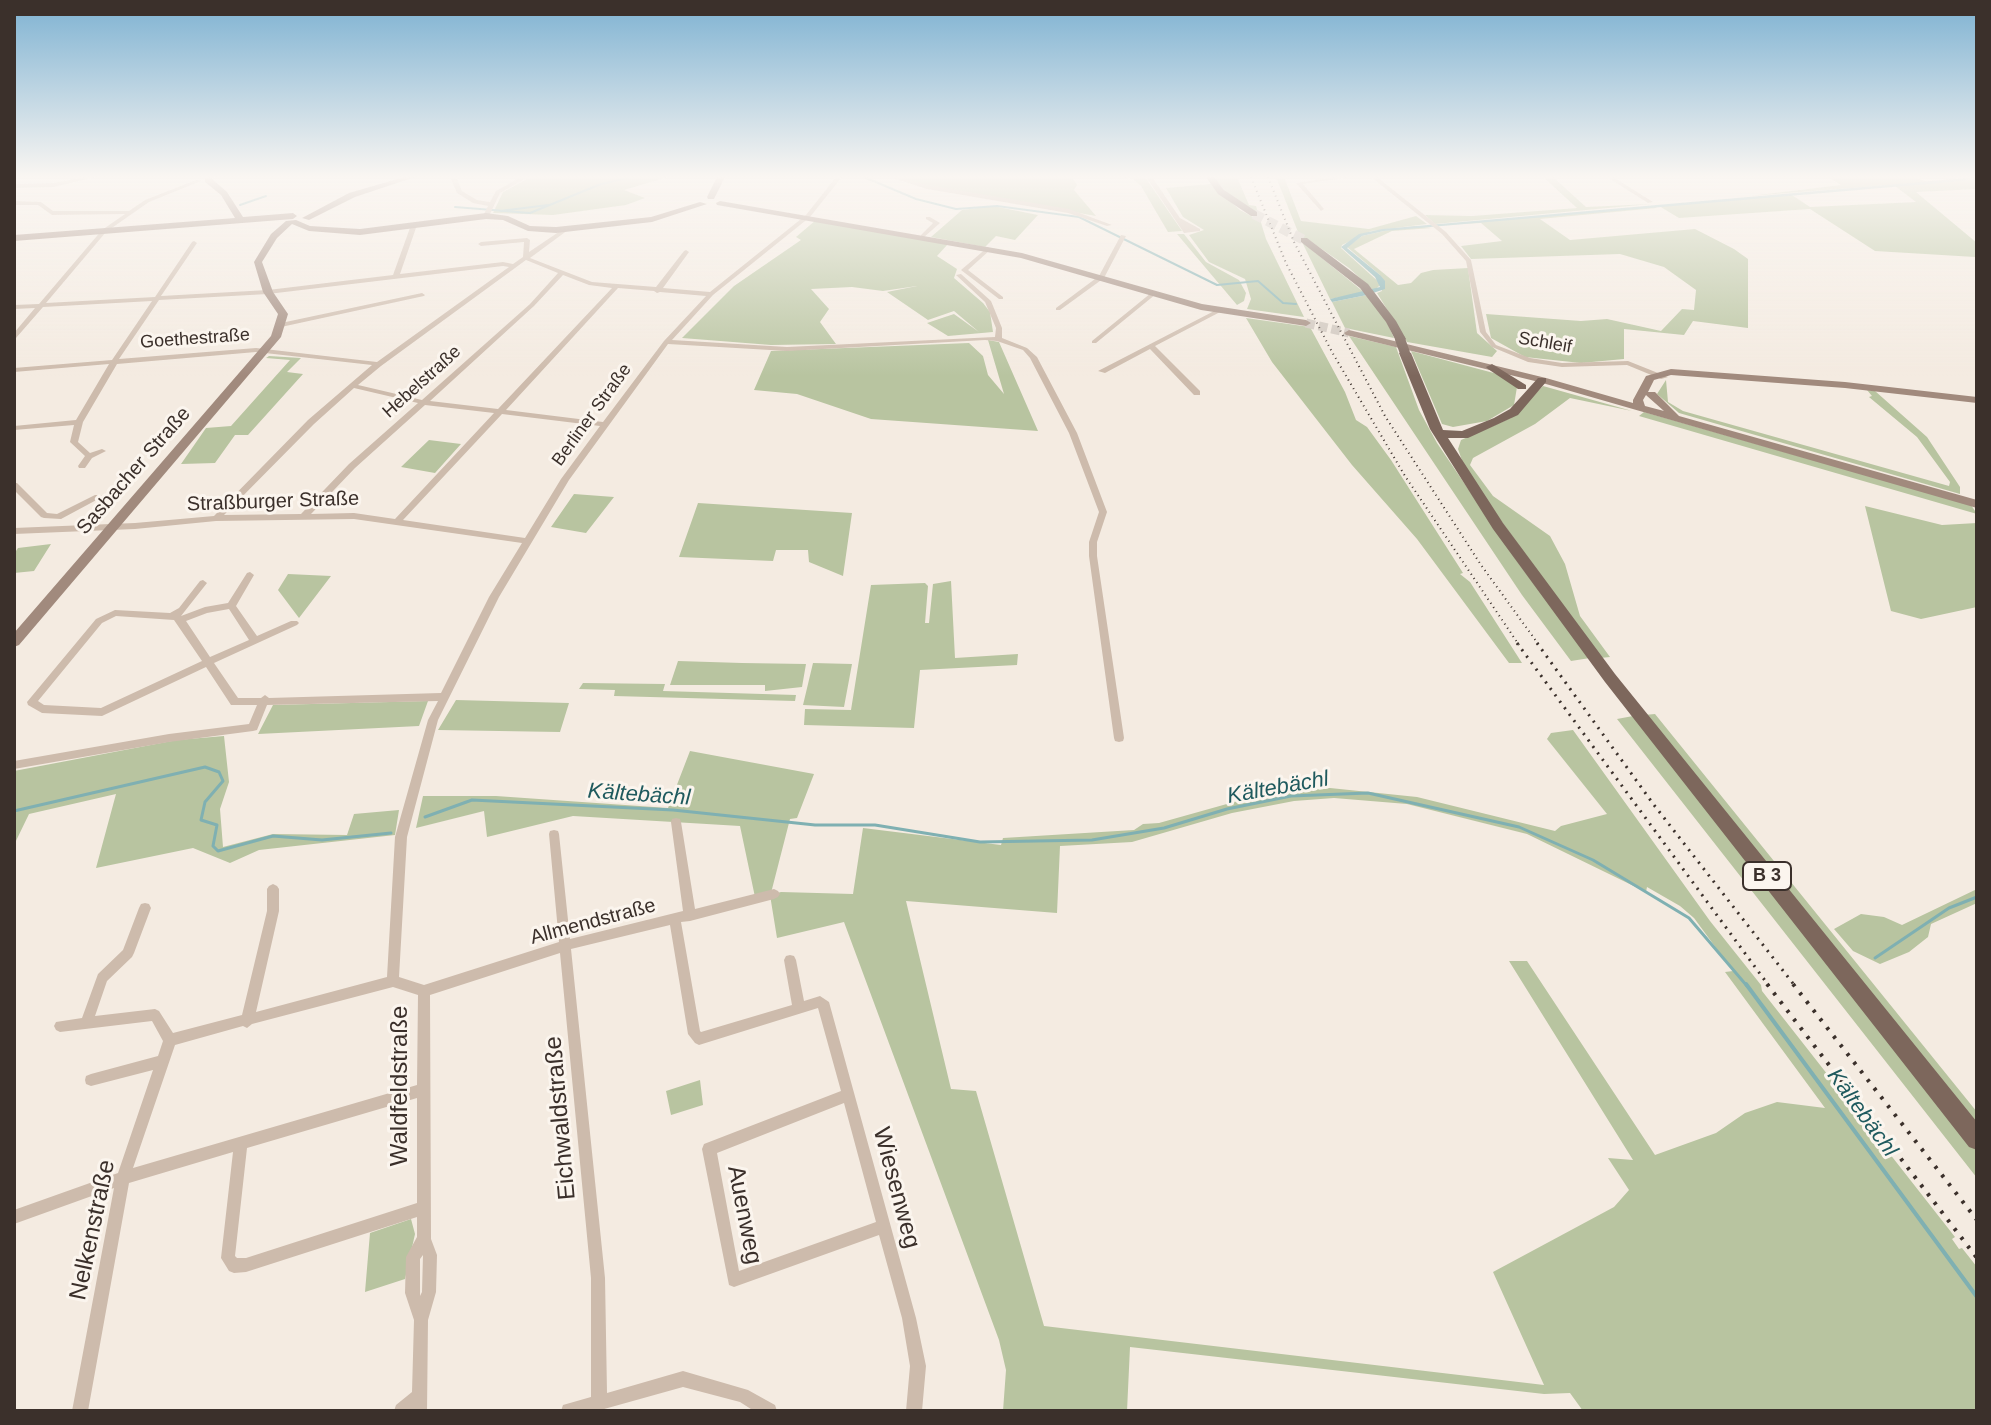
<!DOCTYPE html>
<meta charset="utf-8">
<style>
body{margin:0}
#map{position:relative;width:1991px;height:1425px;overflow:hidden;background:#f4ebe1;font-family:Helvetica,sans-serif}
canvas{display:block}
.frame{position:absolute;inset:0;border:16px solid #3b302b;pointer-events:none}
</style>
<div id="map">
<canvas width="1991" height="1425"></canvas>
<div class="frame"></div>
</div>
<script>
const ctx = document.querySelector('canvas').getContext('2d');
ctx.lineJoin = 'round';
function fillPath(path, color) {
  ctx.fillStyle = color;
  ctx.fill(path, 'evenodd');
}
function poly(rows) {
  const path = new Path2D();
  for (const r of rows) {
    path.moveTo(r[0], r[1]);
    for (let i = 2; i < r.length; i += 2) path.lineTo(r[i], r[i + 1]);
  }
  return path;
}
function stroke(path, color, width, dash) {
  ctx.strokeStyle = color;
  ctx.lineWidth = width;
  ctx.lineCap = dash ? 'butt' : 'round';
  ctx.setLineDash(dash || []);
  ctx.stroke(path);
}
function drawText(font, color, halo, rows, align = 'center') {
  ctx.font = font + ' Helvetica,sans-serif';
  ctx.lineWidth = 6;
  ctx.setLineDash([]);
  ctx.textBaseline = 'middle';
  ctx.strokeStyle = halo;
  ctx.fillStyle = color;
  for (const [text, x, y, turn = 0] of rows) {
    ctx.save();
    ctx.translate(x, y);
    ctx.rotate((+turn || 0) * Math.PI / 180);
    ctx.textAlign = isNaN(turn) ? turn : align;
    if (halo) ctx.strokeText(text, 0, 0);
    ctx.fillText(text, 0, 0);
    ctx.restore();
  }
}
const green = poly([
 [531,177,668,177,624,190,645,198,626,205,553,215,493,213,503,192],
 [898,177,1072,177,1077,185,1074,190,1096,216,916,184],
 [1123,177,1145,177,1182,231,1168,232,1141,186,1133,179],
 [1213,177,1237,177,1249,205,1256,206,1266,239,1304,317,1247,309,1251,299,1245,279,1209,262,1189,235,1204,230,1183,217,1166,188,1211,184,1240,210,1253,217,1255,212,1230,196],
 [1276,177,1284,177,1301,221,1369,229,1416,216,1427,224,1371,231,1342,245,1341,248,1381,284,1374,291,1349,268,1306,238,1302,242,1365,293,1330,299,1302,242],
 [1543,177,1553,177,1586,207,1651,204,1435,224,1425,215,1472,216,1577,208],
 [1828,177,1914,177,1927,182,1750,196,1841,185],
 [1977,179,1977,189,1916,192,1977,243,1975,257,1875,251,1810,209,1679,218,1659,206,1792,195,1810,207,1916,202,1895,186],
 [993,206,1038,215,1015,240,996,236,985,247,931,237,962,210],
 [1654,206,1657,208,1540,219,1570,240,1695,229,1734,249,1748,259,1748,328,1693,321,1684,335,1624,329,1624,359,1581,363,1525,357,1491,338,1486,314,1581,321,1607,319,1661,331,1682,309,1694,310,1696,290,1664,267,1620,254,1471,259,1461,246,1502,241,1481,223,1438,225],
 [816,220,948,244,937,256,957,269,954,278,983,303,990,312,993,332,948,336,927,323,954,314,979,332,954,311,928,320,887,292,917,286,883,291,852,287,811,289,829,309,820,322,836,344,771,345,682,338,734,286,801,240,796,237],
 [1414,226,1432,228,1392,231,1354,249,1398,285,1411,283,1421,273,1433,270,1468,268,1477,333,1497,351,1492,357,1407,342,1377,293,1382,291,1380,275,1347,247,1362,236,1384,231],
 [1177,234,1184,234,1206,262,1239,280,1246,293,1244,301,1237,305],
 [1367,295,1386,320,1394,338,1345,328,1332,302],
 [1246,318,1310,327,1345,392,1356,420,1367,427,1391,460,1463,573,1460,574,1470,582,1522,663,1509,663,1417,539,1352,465,1272,362],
 [1349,336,1396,347,1419,410,1437,443,1519,564,1590,658,1571,661,1522,595],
 [988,340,999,342,1038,431,871,419,797,394,754,390,771,351,969,343,983,356,988,375,1004,394],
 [1411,351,1505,376,1517,387,1514,405,1487,421,1453,427,1442,424],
 [269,356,301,358,287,372,303,374,248,435,235,435,215,463,181,464,206,428,231,426,290,360,266,358],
 [1666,380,1668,402,1683,411,1949,486,1950,482,1917,437,1869,397,1872,396,1867,390,1875,391,1927,437,1960,487,1960,494,1679,413,1657,394],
 [1543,386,1632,411,1570,398,1535,424,1473,458,1470,465,1493,496,1550,536,1565,564,1580,616,1610,657,1600,658,1466,472,1458,449,1461,440,1511,418],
 [1644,412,1971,505,1977,514,1639,416],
 [429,440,461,444,435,473,401,467],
 [574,494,614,497,586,533,551,527],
 [698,503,852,513,843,576,809,562,808,550,776,550,773,561,679,557],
 [1865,506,1942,525,1977,523,1977,607,1921,619,1891,611],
 [51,544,34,571,14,573,14,554,18,548],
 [288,574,331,576,299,618,278,590],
 [951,581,955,658,1018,654,1017,665,920,670,914,728,804,725,805,709,851,710,871,585,925,583,928,586,925,623,929,623,933,584],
 [678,661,742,663,806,664,802,687,765,691,765,685,670,685],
 [813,663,852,664,844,707,803,705],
 [583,683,665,684,663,691,796,695,795,701,614,696,615,690,579,689],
 [456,700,569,703,560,732,438,730],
 [428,701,419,726,258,734,273,705],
 [1655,714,1977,1112,1977,1130,1644,715],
 [1633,716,1977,1151,1977,1178,1617,719],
 [1573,730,1710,921,1761,985,1762,991,1955,1237,1952,1239,1959,1249,1962,1248,1977,1267,1977,1411,1583,1411,1570,1393,1544,1394,1130,1347,1127,1411,1003,1411,1006,1370,999,1340,844,922,777,938,770,895,781,892,853,894,863,828,1001,845,1003,838,1134,830,1143,824,1159,823,1266,793,1298,790,1330,788,1417,797,1555,831,1561,826,1607,814,1547,739,1551,733],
 [1334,798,1407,804,1527,834,1646,892,1647,887,1680,906,1694,918,1733,971,1725,972,1825,1108,1777,1102,1745,1113,1716,1133,1655,1155,1527,961,1509,961,1633,1160,1608,1158,1629,1190,1614,1207,1493,1272,1544,1385,1044,1326,976,1091,951,1089,906,901,1057,913,1060,846,1132,842,1232,813,1294,801],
 [224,736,229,782,220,809,223,847,273,834,347,835,354,814,399,810,395,835,259,850,230,863,193,848,96,868,116,794,29,814,14,845,14,771,177,740],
 [690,751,814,774,797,818,790,819,771,893,755,897,740,826,573,816,487,837,484,811,416,828,423,796,496,796,668,808],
 [1977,889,1977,903,1931,924,1928,937,1909,952,1880,964,1853,951,1834,929,1861,914,1884,917,1902,925],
 [700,1080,703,1105,671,1115,666,1091],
 [411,1219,415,1234,405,1279,365,1292,370,1233]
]);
const water = poly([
 [1977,177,1962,181,1384,231,1362,236,1347,248,1380,275,1385,281,1385,289,1367,295,1332,302,1330,299,1380,287,1375,277,1341,247,1359,234,1382,229]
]);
const streamFar2 = poly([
 [864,177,916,199,956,209,997,206,1079,217,1217,285,1258,281,1283,303,1296,304],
 [240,205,266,196],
 [455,207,530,213,601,184,632,177],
 [500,211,548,205]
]);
const streamFar1 = poly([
 [14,811,205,767,219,772,223,781,205,802,201,820,217,825,213,846,218,851,273,836,322,840,391,833],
 [425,817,472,800,673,810,815,825,875,825,980,842,1092,840,1164,828,1227,809,1291,796,1368,793,1519,827,1593,860,1689,918,1747,986],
 [1875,958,1949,908,1977,897]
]);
const stream = poly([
 [1746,984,1977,1297]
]);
const secondaryTunnel = poly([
 [1306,323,1349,333]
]);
const primaryTunnel = poly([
 [1254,214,1304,240]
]);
const street = poly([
 [86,177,96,177,53,187,14,188,14,184,53,183,86,177],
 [208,177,215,177,212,179,208,177],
 [450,177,456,177,462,191,477,200,490,202,496,191,521,177,528,177,500,193,489,216,486,218,483,216,488,206,473,203,457,193,450,177],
 [836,177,842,177,810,217,713,295,672,340,787,347,995,337,996,328,985,302,956,275,961,274,991,301,1002,328,1002,338,1027,348,1037,357,1077,433,1107,512,1097,542,1097,556,1124,738,1123,741,1119,742,1115,741,1114,738,1089,556,1089,542,1099,512,1069,433,1030,358,1023,350,997,341,985,340,787,351,668,344,569,480,499,597,438,720,407,837,399,977,424,985,559,942,549,834,550,831,554,830,558,831,559,834,570,939,683,911,671,822,672,819,676,818,680,819,681,822,695,909,774,889,778,891,780,894,778,897,774,899,690,921,681,922,700,1031,701,1032,792,1005,784,960,786,956,790,955,794,956,796,960,804,1001,820,996,829,1002,916,1318,926,1366,922,1411,906,1411,910,1366,902,1318,879,1235,734,1287,729,1285,702,1149,704,1144,841,1091,818,1008,699,1045,695,1043,688,1034,670,925,571,949,605,1278,607,1393,683,1371,748,1390,775,1405,777,1411,754,1411,740,1402,683,1387,597,1411,561,1411,563,1405,591,1397,591,1278,560,953,430,995,431,1239,437,1255,436,1292,428,1320,427,1411,394,1411,396,1405,412,1392,414,1320,405,1293,406,1257,417,1237,417,1217,246,1272,234,1273,229,1271,221,1258,233,1152,129,1183,88,1411,72,1411,114,1188,14,1224,14,1210,118,1173,153,1070,91,1086,86,1084,85,1080,86,1076,91,1074,158,1056,163,1041,152,1021,60,1032,56,1030,54,1026,56,1022,82,1018,98,974,123,950,139,908,141,904,145,903,149,904,151,908,134,953,132,957,107,981,95,1016,155,1009,159,1011,173,1033,242,1015,267,911,267,889,269,886,273,884,277,886,279,889,279,911,256,1012,387,977,395,837,428,720,438,701,267,705,257,730,253,731,169,742,14,769,14,761,169,734,249,724,257,705,231,705,206,667,102,716,42,713,28,705,27,702,96,619,115,610,170,613,179,608,200,581,203,580,207,583,181,616,205,607,228,603,247,573,250,572,254,575,236,606,257,636,291,621,297,621,299,623,297,625,214,663,238,698,261,698,265,695,269,698,441,693,489,597,522,543,354,519,216,521,135,529,14,534,14,528,135,523,214,516,308,420,372,365,256,352,117,364,83,422,78,442,90,453,102,449,106,451,92,458,85,468,79,468,78,466,85,456,70,442,74,425,14,430,14,426,76,420,109,364,14,372,14,368,112,360,152,301,43,307,16,338,14,339,14,333,35,308,14,309,14,305,39,304,102,230,125,214,52,215,38,205,14,205,14,201,41,202,53,211,129,211,145,200,196,180,201,181,149,202,106,232,46,303,155,297,192,242,194,241,197,243,161,296,268,290,393,275,411,225,414,223,417,225,400,274,503,262,513,264,523,257,524,242,481,246,478,244,481,242,527,238,530,240,529,252,566,227,568,228,568,230,530,258,592,282,656,287,684,251,686,250,689,252,663,288,710,292,806,215,836,177],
 [526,260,558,273,530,304,422,400,358,385,381,366,526,260],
 [503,266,509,267,377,362,256,348,119,359,159,300,268,294,503,266],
 [563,275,589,285,612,288,498,409,430,401,534,306,563,275],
 [618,288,654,291,657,293,660,292,706,296,664,341,603,422,506,410,618,288],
 [354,388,418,403,349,464,301,514,224,515,314,424,354,388],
 [425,405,494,413,395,519,354,513,311,514,355,468,425,405],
 [502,414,600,426,561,479,525,538,403,520,502,414],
 [229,609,249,640,210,657,186,621,207,613,229,609],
 [116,616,174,620,202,661,101,708,44,705,38,701,102,623,116,616],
 [393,987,418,995,417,1085,133,1168,175,1045,243,1026,247,1028,252,1024,393,987],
 [417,1098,417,1203,246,1258,237,1258,235,1256,247,1148,417,1098],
 [844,1103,876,1222,739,1271,717,1153,844,1103],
 [423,1255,422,1292,420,1296,420,1259,423,1255],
 [890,177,898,177,928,185,1069,209,1112,225,1107,226,1068,213,927,189,890,177],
 [1146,177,1152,177,1180,218,1200,229,1200,231,1184,233,1146,177],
 [1336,177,1350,177,1303,184,1324,209,1321,211,1296,183,1336,177],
 [1371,177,1377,177,1446,232,1471,260,1486,332,1496,345,1530,358,1562,363,1628,361,1668,377,1661,379,1627,365,1562,367,1528,362,1492,347,1480,332,1466,261,1442,234,1371,177],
 [1607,177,1613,177,1653,202,1648,203,1607,177],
 [926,217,930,217,940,223,923,238,921,237,921,235,933,223,926,219,926,217],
 [1121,235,1126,236,1104,278,1060,310,1056,310,1056,308,1099,276,1121,235],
 [988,247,991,249,990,250,968,270,1003,297,1003,299,999,299,961,270,988,247],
 [422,293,425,295,424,296,281,327,278,325,281,323,422,293],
 [1151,293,1156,294,1096,343,1092,343,1092,341,1151,293],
 [1220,308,1223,310,1222,311,1155,346,1200,391,1200,395,1194,395,1150,349,1105,373,1098,371,1220,308],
 [14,483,17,483,47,513,57,514,95,495,101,495,102,497,61,519,44,518,41,517,14,490,14,483]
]);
const secondary = poly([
 [404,177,415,177,355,197,309,220,302,218,349,193,404,177],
 [717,177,725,177,714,199,708,199,707,197,717,177],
 [205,178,211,178,227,192,243,217,293,213,297,216,293,219,14,241,14,235,235,218,221,195,205,182,205,178],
 [720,201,1022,253,1202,304,1306,320,1311,323,1306,326,1201,310,1021,258,717,205,716,203,720,201],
 [700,202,707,204,652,222,556,233,528,231,503,220,486,219,360,235,309,231,292,224,277,238,262,262,273,292,288,314,281,337,19,645,14,647,14,633,271,336,278,314,263,292,254,262,271,234,286,221,296,220,310,226,360,229,486,213,508,216,530,226,556,227,651,217,700,202],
 [1349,330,1546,378,1633,403,1633,400,1646,376,1671,369,1845,382,1977,397,1977,403,1845,388,1671,375,1654,380,1648,392,1655,392,1679,416,1977,500,1977,508,1539,382,1346,335,1344,333,1349,330],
 [1646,395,1647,396,1664,411,1645,406,1643,400,1646,395]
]);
const primary = poly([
 [1206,177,1214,177,1224,190,1257,212,1257,216,1251,216,1218,194,1206,177],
 [1301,238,1307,238,1368,284,1396,321,1406,339,1404,341,1396,341,1386,322,1360,288,1301,242,1301,238],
 [1405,350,1411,353,1443,430,1462,431,1494,418,1510,409,1538,378,1546,378,1546,382,1518,415,1468,438,1448,438,1503,523,1615,674,1977,1122,1977,1150,1969,1147,1605,682,1493,529,1430,429,1399,353,1405,350],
 [1492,364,1526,385,1526,389,1518,389,1488,369,1486,367,1492,364]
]);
const railFar2 = poly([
 [1251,177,1286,263,1332,352,1405,476,1519,645],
 [1268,177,1294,242,1385,416,1481,565,1539,645]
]);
const railFar1 = poly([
 [1517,643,1769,986],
 [1537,643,1654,805,1795,986]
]);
const rail = poly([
 [1767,984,1977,1258],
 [1793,984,1977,1220]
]);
const primaryBridge = poly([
 [1400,339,1405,353]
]);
const farStreetnames = [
 ["Goethestraße",195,339,-4],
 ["Schleif",1545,343,10],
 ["Hebelstraße",422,382,-42],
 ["Berliner Straße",592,415,-54]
];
const shields = [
 [1767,876,48]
];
const shieldNames = [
 ["B 3",1767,876]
];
const streetNames = [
 ["Sasbacher Straße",134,471,-49],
 ["Straßburger Straße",273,502,-2],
 ["Allmendstraße",593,922,-15]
];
const waterNames = [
 ["Kältebächl",1278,788,-10],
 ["Kältebächl",639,795,4],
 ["Kältebächl",1862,1113,54]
];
const nearStreetnames = [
 ["Waldfeldstraße",400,1086,-90],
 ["Eichwaldstraße",561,1118,-95],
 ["Wiesenweg",896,1188,75],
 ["Auenweg",744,1215,79],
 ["Nelkenstraße",93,1230,-78]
];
fillPath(green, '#b8c4a0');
fillPath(water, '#7fb0b2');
stroke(streamFar2, '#7fb0b2', 2);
stroke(streamFar1, '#7fb0b2', 3);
stroke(stream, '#7fb0b2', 4);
stroke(secondaryTunnel, '#cfc6bd', 9, [9, 4]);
stroke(primaryTunnel, '#cfc6bd', 10, [10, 5]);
fillPath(street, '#cdbbac');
fillPath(secondary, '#a18a7d');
fillPath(primary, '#7d675c');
stroke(railFar2, '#3b302b', 2, [1, 4]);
stroke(railFar1, '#3b302b', 3, [2, 6]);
stroke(rail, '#3b302b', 4, [3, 8]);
stroke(primaryBridge, '#7d675c', 10);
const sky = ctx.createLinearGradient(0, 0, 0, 376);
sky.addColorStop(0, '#7eb2d2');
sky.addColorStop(0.47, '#faf6f2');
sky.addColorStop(1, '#faf6f200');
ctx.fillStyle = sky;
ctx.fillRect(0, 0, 1991, 376);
drawText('18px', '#3b302b', '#fbf5ee', farStreetnames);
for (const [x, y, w] of shields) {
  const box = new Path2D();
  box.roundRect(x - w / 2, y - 14, w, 28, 6);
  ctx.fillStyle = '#fbf5ee';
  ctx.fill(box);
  stroke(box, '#3b302b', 2);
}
drawText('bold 18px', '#3b302b', null, shieldNames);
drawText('20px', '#3b302b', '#fbf5ee', streetNames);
drawText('italic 22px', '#1f5a5e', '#fbf5ee', waterNames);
drawText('24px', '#3b302b', '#fbf5ee', nearStreetnames);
</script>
